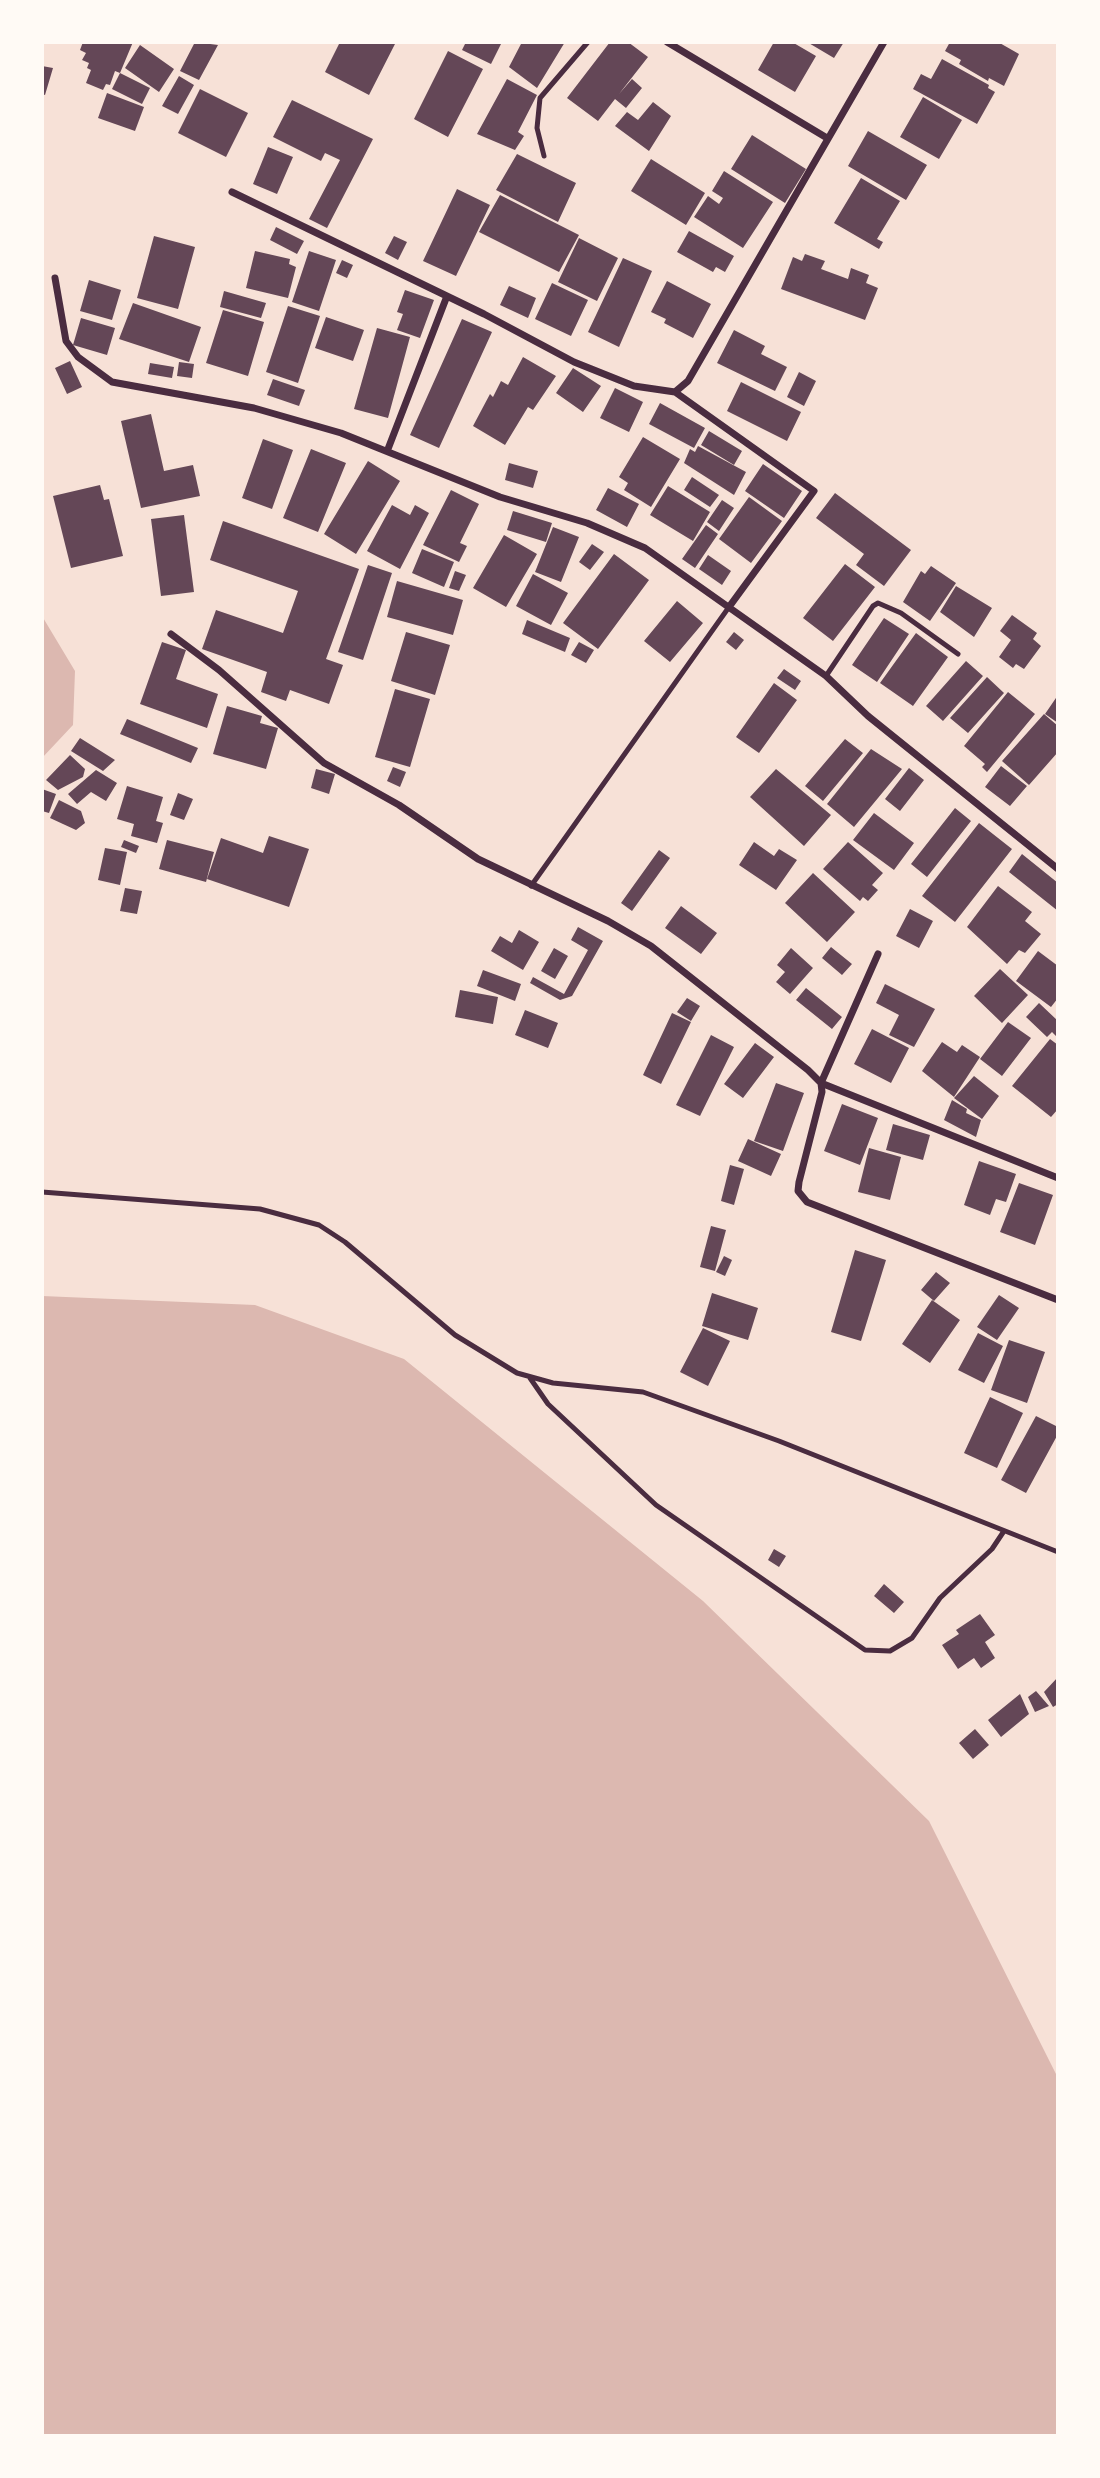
<!DOCTYPE html>
<style>
body{margin:0}
#map{position:relative;width:1100px;height:2478px;overflow:hidden;background:#f7e1d7;font-family:Helvetica,sans-serif}
canvas{display:block}
.frame{position:absolute;inset:0;border:44px solid #fffaf5;pointer-events:none}
</style>
<div id="map">
<canvas width="1100" height="2478"></canvas>
<div class="frame"></div>
</div>
<script>
const ctx = document.querySelector('canvas').getContext('2d');
ctx.lineJoin = 'round';
function fillPath(path, color) {
  ctx.fillStyle = color;
  ctx.fill(path, 'evenodd');
}
function poly(rows) {
  const path = new Path2D();
  for (const r of rows) {
    path.moveTo(r[0], r[1]);
    for (let i = 2; i < r.length; i += 2) path.lineTo(r[i], r[i + 1]);
  }
  return path;
}
function stroke(path, color, width, dash) {
  ctx.strokeStyle = color;
  ctx.lineWidth = width;
  ctx.lineCap = dash ? 'butt' : 'round';
  ctx.setLineDash(dash || []);
  ctx.stroke(path);
}
const water = poly([
 [42,616,75,671,73,725,42,758],
 [42,1296,255,1305,404,1359,703,1601,929,1821,1058,2078,1058,2436,42,2436]
]);
const building = poly([
 [83,42,133,42,120,73,115,71,110,85,106,84,103,90,86,83,91,70,87,68,89,63,82,60,86,53,80,50],
 [195,42,218,45,199,80,180,71],
 [340,42,396,42,369,95,325,72],
 [466,42,496,42,501,44,491,64,462,50],
 [522,42,565,42,537,88,509,67],
 [610,42,628,42,648,57,619,94,632,79,642,88,626,108,615,99,598,121,567,98],
 [774,42,792,42,816,56,795,92,758,70],
 [807,42,844,42,834,58],
 [950,42,998,42,1019,54,1004,86,989,78,988,81,959,64,961,60,945,51],
 [140,45,174,69,159,92,125,68],
 [448,51,483,69,448,137,414,119],
 [942,59,989,85,988,88,995,92,977,124,913,89,921,74,931,79],
 [42,66,53,68,45,95,42,94],
 [120,73,150,88,142,104,112,89],
 [179,76,194,85,178,114,162,106],
 [507,79,537,95,518,132,524,136,515,150,477,134],
 [200,89,248,113,226,157,178,133],
 [107,93,144,107,135,131,98,118],
 [923,97,962,120,939,159,900,137],
 [292,100,373,139,327,228,309,219,340,160,325,153,321,161,273,137],
 [653,102,671,116,649,151,615,126,627,112,638,120],
 [868,131,927,165,906,200,848,166],
 [752,135,806,169,785,203,731,169],
 [268,147,293,157,277,194,253,184],
 [517,154,576,183,558,222,496,190],
 [651,159,705,193,686,225,631,191],
 [724,171,773,202,743,248,694,217,708,196,719,204,723,198,712,191],
 [861,178,900,201,877,239,883,242,879,249,834,223],
 [457,189,490,205,456,276,423,261],
 [500,195,579,235,559,272,479,232],
 [276,227,304,241,297,254,270,240],
 [689,231,734,256,725,272,716,267,713,272,677,252],
 [154,236,195,247,178,309,137,298],
 [394,236,407,242,398,260,385,253],
 [579,238,618,258,597,301,558,282],
 [255,251,290,259,289,264,296,267,288,298,246,288],
 [309,251,336,260,319,311,292,302],
 [805,254,825,261,821,269,848,279,851,268,869,275,866,283,878,288,865,320,781,289,793,257,802,261],
 [623,258,652,271,619,347,588,332],
 [342,260,353,265,347,278,336,273],
 [89,280,121,290,112,320,80,311],
 [667,281,711,304,693,338,664,323,666,319,651,312],
 [552,283,588,300,571,336,535,319],
 [509,286,536,298,528,318,500,305],
 [405,290,434,300,420,338,397,330,403,314,397,312],
 [224,291,266,303,261,318,220,307],
 [133,303,201,327,189,362,119,339],
 [288,306,320,316,298,383,266,372],
 [223,310,264,322,248,376,206,363],
 [326,317,364,330,353,361,315,348],
 [81,318,115,328,107,355,73,345],
 [462,319,492,332,439,448,410,435],
 [377,328,410,337,388,418,354,409],
 [734,330,765,346,761,354,787,367,775,391,717,363],
 [523,357,556,376,533,410,528,407,505,445,473,426,490,394,493,397,501,381,508,385],
 [70,361,82,387,67,394,55,368],
 [179,362,194,364,192,378,177,376],
 [150,363,174,367,172,378,148,374],
 [573,368,601,386,583,412,556,393],
 [799,372,816,381,804,406,787,397],
 [273,379,305,390,299,406,267,395],
 [741,382,801,412,787,441,727,411],
 [615,388,643,402,629,432,600,418],
 [660,403,705,428,694,448,649,424],
 [151,414,164,471,193,465,200,496,141,508,121,421],
 [709,431,742,451,734,465,701,445],
 [643,437,680,459,651,507,624,490,628,483,619,477],
 [263,439,293,450,272,509,242,498],
 [698,446,746,472,734,495,684,463,690,449,695,452],
 [311,449,346,463,318,532,283,518],
 [368,461,400,481,356,554,324,534],
 [509,463,538,471,533,488,505,480],
 [763,464,802,491,784,518,745,491],
 [692,477,719,495,710,507,684,490],
 [100,485,104,500,109,499,123,556,71,568,53,496],
 [668,486,710,512,693,541,650,515],
 [608,488,639,504,627,527,596,510],
 [451,490,479,504,460,543,467,546,459,562,423,545],
 [835,493,911,550,884,586,856,565,864,554,816,518],
 [749,497,782,521,751,563,719,539],
 [722,500,734,508,719,531,707,522],
 [392,505,410,515,415,505,429,513,400,569,367,551],
 [513,511,552,523,546,542,507,530],
 [184,515,194,592,161,596,151,519],
 [223,521,359,569,326,659,343,665,329,704,290,690,286,701,261,692,267,672,202,649,216,610,283,633,298,591,210,560],
 [706,525,718,534,695,568,682,559],
 [553,527,579,537,561,582,535,572],
 [504,535,537,554,506,607,473,588],
 [592,544,604,552,590,570,579,562],
 [422,549,454,562,444,587,412,573],
 [614,554,649,580,598,649,563,623],
 [708,555,731,571,722,585,699,569],
 [845,564,875,587,833,641,803,618],
 [368,565,392,573,363,660,338,652],
 [931,566,956,583,930,621,903,602,921,571,925,574],
 [455,571,466,575,459,591,449,588],
 [533,574,568,593,551,625,516,606],
 [397,581,463,600,453,635,387,617],
 [956,586,992,608,974,637,940,612],
 [677,601,703,623,670,662,644,641],
 [1012,615,1037,633,1033,639,1041,646,1024,669,1016,664,1013,668,999,657,1011,640,1000,631],
 [884,618,909,634,877,682,852,665],
 [527,620,570,638,565,652,522,634],
 [406,632,450,645,435,695,391,681],
 [734,632,744,640,736,650,726,642],
 [916,633,948,657,913,706,880,683],
 [162,642,186,650,176,679,218,694,207,728,140,704],
 [579,642,594,650,586,663,571,655],
 [966,661,983,676,943,721,926,706],
 [784,669,801,681,795,690,777,678],
 [987,677,1004,693,968,733,950,718],
 [774,683,797,700,759,753,736,737],
 [395,689,430,699,410,767,375,757],
 [1008,692,1035,714,987,772,982,767,985,764,964,746],
 [1058,695,1058,723,1045,714],
 [227,706,262,716,260,723,278,728,266,769,213,754],
 [1044,714,1058,726,1058,752,1029,785,1002,761],
 [127,719,198,748,191,763,120,734],
 [80,738,115,760,103,771,71,751],
 [845,739,863,753,823,801,805,786],
 [871,749,902,769,854,827,827,804],
 [70,755,85,769,83,777,58,790,46,780],
 [1001,766,1027,786,1010,806,985,787],
 [393,767,406,772,400,787,387,781],
 [909,768,924,780,900,811,885,799],
 [316,769,335,774,329,794,311,788],
 [776,769,831,815,804,846,750,797],
 [96,770,117,783,106,801,91,792,77,804,68,794],
 [127,786,163,797,156,821,163,823,157,843,131,836,134,824,117,819],
 [42,789,56,794,49,813,42,811],
 [178,793,193,799,184,820,170,815],
 [59,800,81,811,85,823,76,830,50,818],
 [955,808,971,821,927,877,911,864],
 [874,813,914,843,894,870,853,840],
 [979,823,1012,849,955,922,922,896],
 [269,836,309,849,289,907,207,879,221,838,263,853],
 [124,840,139,846,136,853,121,847],
 [167,840,214,852,206,882,159,869],
 [754,842,774,856,779,849,797,860,776,890,739,865],
 [848,842,883,873,872,885,878,890,868,901,863,897,860,901,823,869],
 [105,848,127,852,120,885,98,880],
 [659,850,670,858,632,911,621,903],
 [1022,854,1058,883,1058,911,1009,872],
 [813,873,855,912,827,942,785,903],
 [998,886,1032,912,1025,921,1041,934,1025,953,1019,950,1007,964,967,927],
 [125,888,142,891,137,914,120,911],
 [681,906,717,933,701,954,665,928],
 [910,909,933,921,919,948,896,936],
 [578,927,603,941,572,996,560,1000,530,983,533,977,564,994,588,950,571,940],
 [519,930,539,942,523,970,491,951,500,936,512,943],
 [831,947,852,964,842,975,822,958],
 [554,948,568,956,555,979,541,971],
 [791,948,813,968,790,994,776,982,785,972,777,965],
 [1038,951,1058,966,1058,998,1051,1007,1016,981],
 [1000,969,1028,995,1002,1023,974,996],
 [483,970,521,984,515,1001,477,986],
 [885,984,935,1009,914,1047,889,1035,899,1015,876,1003],
 [806,988,842,1017,832,1029,796,1000],
 [460,990,498,997,493,1024,455,1017],
 [687,998,700,1006,691,1021,677,1012],
 [1039,1003,1058,1021,1058,1038,1052,1032,1047,1037,1026,1017],
 [525,1010,558,1023,548,1048,515,1035],
 [672,1013,691,1022,661,1084,643,1075],
 [1008,1022,1031,1038,1002,1076,980,1059],
 [872,1029,909,1048,891,1083,854,1064],
 [711,1035,734,1047,700,1116,676,1105],
 [1050,1039,1058,1045,1058,1109,1051,1117,1012,1086],
 [942,1042,957,1052,962,1045,980,1057,954,1097,922,1071],
 [755,1043,774,1057,743,1098,724,1084],
 [974,1076,999,1096,982,1119,954,1098],
 [776,1083,804,1093,783,1151,754,1141],
 [952,1100,967,1109,966,1113,981,1120,976,1137,944,1120],
 [842,1104,878,1118,860,1165,824,1151],
 [893,1124,930,1135,923,1160,886,1150],
 [748,1139,781,1154,771,1176,738,1161],
 [869,1148,901,1157,890,1200,858,1192],
 [979,1161,1016,1174,1006,1202,996,1199,990,1215,964,1205],
 [730,1165,744,1169,734,1205,721,1201],
 [1019,1183,1053,1195,1035,1245,1000,1232],
 [711,1226,726,1230,715,1271,700,1267],
 [855,1250,886,1260,861,1341,831,1332],
 [724,1256,732,1260,725,1276,716,1272],
 [936,1272,950,1283,934,1301,921,1290],
 [712,1293,758,1308,748,1340,702,1326],
 [999,1295,1019,1308,997,1340,977,1327],
 [932,1300,960,1320,930,1363,902,1344],
 [703,1328,730,1341,708,1386,680,1372],
 [978,1333,1003,1346,984,1383,958,1370],
 [1009,1340,1045,1352,1027,1403,991,1390],
 [990,1397,1023,1413,997,1468,964,1453],
 [1036,1416,1058,1427,1058,1434,1026,1493,1001,1480],
 [774,1549,786,1556,779,1567,768,1560],
 [884,1584,904,1602,894,1613,874,1596],
 [980,1614,995,1635,985,1642,995,1658,981,1668,974,1658,958,1669,942,1645,959,1634,956,1630],
 [1058,1677,1058,1704,1053,1707,1044,1692],
 [1036,1691,1049,1706,1035,1712,1028,1697],
 [1020,1694,1029,1714,1001,1737,988,1720],
 [975,1729,989,1745,973,1759,959,1743]
]);
const service = poly([
 [544,156,537,128,540,98,588,42],
 [826,676,873,606,878,603,901,613,958,654],
 [531,886,729,607],
 [42,1192,260,1209,319,1225,345,1242,455,1335,517,1373,553,1383,643,1392,779,1441,1058,1552],
 [530,1378,548,1404,656,1505,865,1650,890,1651,912,1638,940,1598,992,1549,1004,1531]
]);
const minor = poly([
 [667,42,827,138],
 [232,192,484,314,574,362,634,386,675,392,688,381,884,42],
 [55,278,66,341,78,357,112,382,254,408,341,433,500,497,587,523,645,548,826,676,868,716,1058,869],
 [675,392,814,491,729,607],
 [388,449,447,296],
 [171,634,219,670,324,763,399,805,478,859,608,921,651,946,808,1070,821,1083,822,1092,799,1182,798,1191,807,1202,1058,1300],
 [878,954,821,1083,1058,1178]
]);
fillPath(water, '#dcb8b0');
fillPath(building, '#644757');
stroke(service, '#4a2c40', 5);
stroke(minor, '#4a2c40', 7);
</script>
